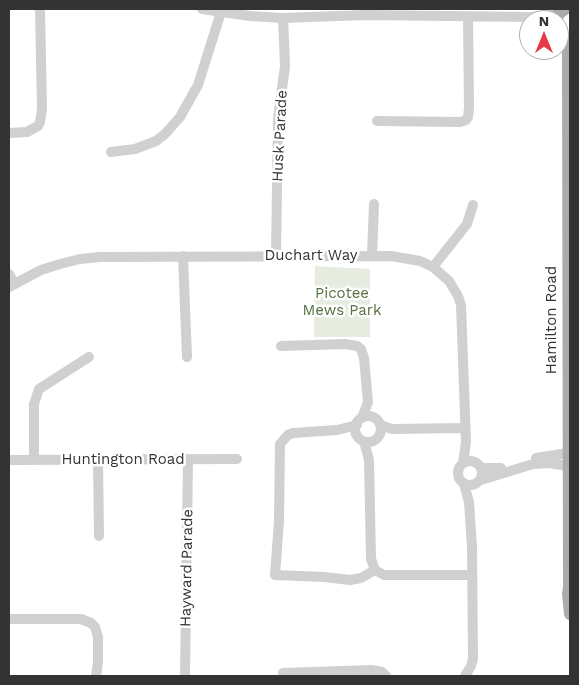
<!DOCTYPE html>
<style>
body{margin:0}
#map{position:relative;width:579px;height:685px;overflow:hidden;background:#fff;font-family:"Work Sans",sans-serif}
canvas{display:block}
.frame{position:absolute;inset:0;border:10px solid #333;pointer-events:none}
.north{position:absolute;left:519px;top:10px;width:50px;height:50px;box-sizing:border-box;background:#fff;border:1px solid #adadad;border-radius:50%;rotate:0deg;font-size:14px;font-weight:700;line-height:20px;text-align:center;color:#333}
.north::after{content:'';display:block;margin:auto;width:18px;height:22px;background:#e63946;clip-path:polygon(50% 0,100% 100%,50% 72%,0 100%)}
</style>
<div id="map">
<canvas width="579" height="685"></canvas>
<div class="frame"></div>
<div class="north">N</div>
</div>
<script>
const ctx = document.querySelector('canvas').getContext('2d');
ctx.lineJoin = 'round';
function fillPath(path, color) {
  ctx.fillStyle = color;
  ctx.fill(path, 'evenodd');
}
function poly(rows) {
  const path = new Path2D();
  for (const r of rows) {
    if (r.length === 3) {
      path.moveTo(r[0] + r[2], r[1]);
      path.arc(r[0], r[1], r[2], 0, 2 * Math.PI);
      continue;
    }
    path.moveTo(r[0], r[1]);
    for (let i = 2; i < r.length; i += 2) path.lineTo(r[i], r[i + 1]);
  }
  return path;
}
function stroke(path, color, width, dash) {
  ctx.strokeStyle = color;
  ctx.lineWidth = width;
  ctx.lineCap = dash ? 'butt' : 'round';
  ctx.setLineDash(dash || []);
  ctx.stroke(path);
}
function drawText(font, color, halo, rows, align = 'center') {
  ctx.font = font + ' "Work Sans",sans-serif';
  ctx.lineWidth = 5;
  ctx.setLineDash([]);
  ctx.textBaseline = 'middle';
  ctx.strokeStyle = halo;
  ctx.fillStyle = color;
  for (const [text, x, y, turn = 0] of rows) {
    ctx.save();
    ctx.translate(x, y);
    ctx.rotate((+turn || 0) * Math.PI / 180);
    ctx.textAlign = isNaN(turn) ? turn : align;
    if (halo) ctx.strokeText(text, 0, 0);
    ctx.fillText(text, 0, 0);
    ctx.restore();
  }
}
const green = poly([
 [315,266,370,269,370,337,314,337]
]);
const minor = poly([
 [202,9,250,16,283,18,365,15,531,17,558,14],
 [377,121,460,122,466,120,468,117,469,108,468,17],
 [9,133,27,132,38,126,40,122,42,109,40,9],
 [111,152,135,149,156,141,165,134,180,117,198,85,221,12],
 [276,255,278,119,285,66,283,18],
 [183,256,187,357],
 [372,256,374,204],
 [433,267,467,224,473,205],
 [9,274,14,283],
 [9,287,41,270,60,264,80,259,100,257,391,256,420,261,433,267,449,281,458,296,461,305,466,442,463,463],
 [281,346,345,344,357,346,361,349,364,358,368,402,362,418],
 [368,429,13],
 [357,425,337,430,293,433,288,435,280,444,279,521,275,575,324,577,350,580,361,578,375,570],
 [380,425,392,429,464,428],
 [364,441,369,460,371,559,375,570,384,575,472,575],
 [536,458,568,453],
 [9,460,237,459],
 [34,460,34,404,39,389,89,357],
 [98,460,99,536],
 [470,473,12],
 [482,468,501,468],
 [481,480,533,464,549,463,568,466],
 [464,484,469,502,472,547,473,659,471,666,465,676],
 [9,619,81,619,91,623,95,627,98,637,98,662,96,676],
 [283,673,372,670,382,672,386,676],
 [185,676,188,459]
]);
const major = poly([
 [557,20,558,14,565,9],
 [560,27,568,53],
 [570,45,568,53,569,587,568,594,570,614]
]);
const streetNames = [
 ["Husk Parade",280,136,-87],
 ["Duchart Way",311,256],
 ["Hamilton Road",552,320,-90],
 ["Huntington Road",123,460],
 ["Hayward Parade",187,568,-89]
];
const parkNames = [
 ["Picotee",342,294],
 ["Mews Park",342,311]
];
fillPath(green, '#e6ecdf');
stroke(minor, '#d0d0d0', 10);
stroke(major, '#ababab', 12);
drawText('15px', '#333', '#fff', streetNames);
drawText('15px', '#56703f', '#fff', parkNames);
</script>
